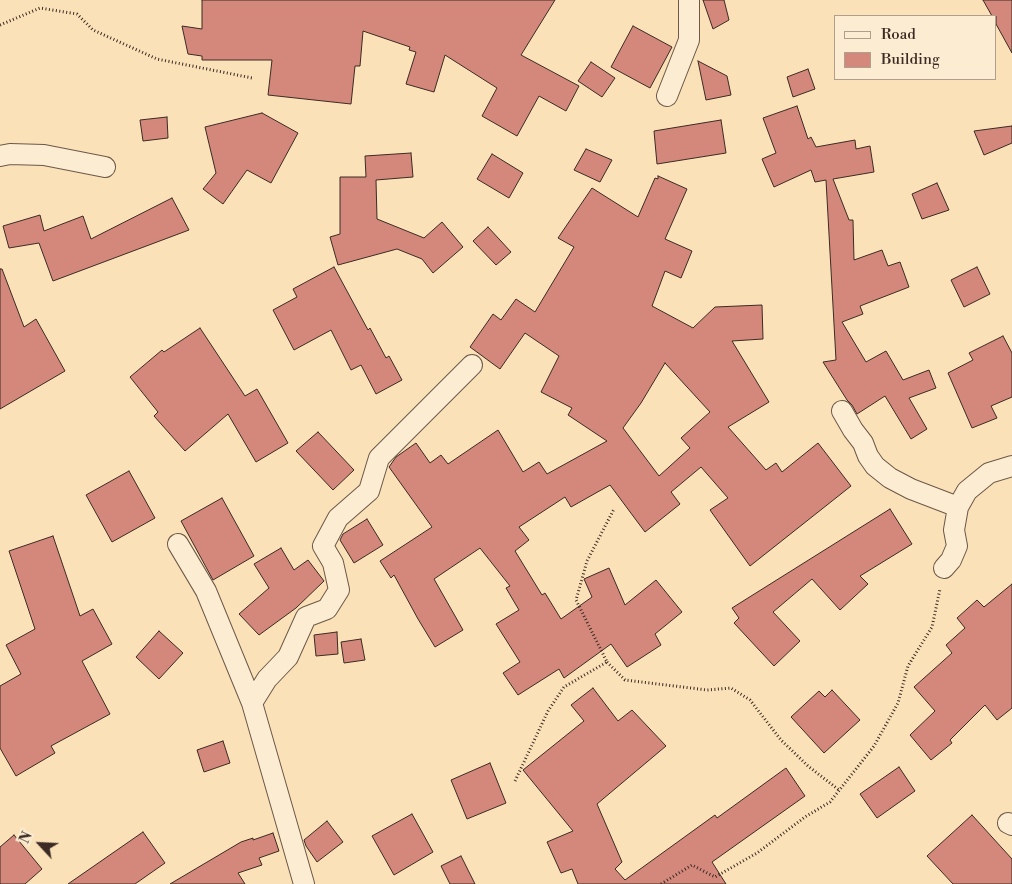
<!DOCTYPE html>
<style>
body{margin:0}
#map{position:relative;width:1012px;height:884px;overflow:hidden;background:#fbe1b8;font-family:"Libre Bodoni",serif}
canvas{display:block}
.legend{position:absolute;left:834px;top:15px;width:162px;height:65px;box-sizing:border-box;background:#fcecd1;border:1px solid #af9f8c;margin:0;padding:6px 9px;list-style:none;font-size:15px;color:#3b2b24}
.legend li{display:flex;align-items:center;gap:10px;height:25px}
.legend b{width:25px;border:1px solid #af9f8c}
.north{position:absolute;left:15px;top:819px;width:50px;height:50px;-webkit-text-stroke:4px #fcecd1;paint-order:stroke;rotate:295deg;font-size:14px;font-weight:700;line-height:20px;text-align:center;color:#3b2b24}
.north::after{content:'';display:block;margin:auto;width:18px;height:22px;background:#3b2b24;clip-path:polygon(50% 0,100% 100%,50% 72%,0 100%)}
</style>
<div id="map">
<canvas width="1012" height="884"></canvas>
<ul class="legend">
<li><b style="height:6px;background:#fcecd1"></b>Road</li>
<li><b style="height:14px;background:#d3887b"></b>Building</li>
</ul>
<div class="north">N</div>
</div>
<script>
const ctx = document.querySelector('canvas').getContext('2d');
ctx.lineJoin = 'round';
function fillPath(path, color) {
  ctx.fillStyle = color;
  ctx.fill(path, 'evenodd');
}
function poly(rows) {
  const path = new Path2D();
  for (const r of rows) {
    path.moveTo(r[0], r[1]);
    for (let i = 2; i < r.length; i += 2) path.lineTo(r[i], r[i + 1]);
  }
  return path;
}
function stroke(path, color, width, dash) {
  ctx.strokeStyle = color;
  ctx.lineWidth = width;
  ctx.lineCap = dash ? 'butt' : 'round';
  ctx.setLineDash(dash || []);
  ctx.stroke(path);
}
const building = poly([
 [202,0,555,0,521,55,579,86,566,111,539,96,517,136,482,116,497,88,445,55,434,92,406,84,416,52,409,50,410,47,363,31,360,66,355,66,351,104,268,95,272,60,202,60,202,56,188,54,182,26,202,29,202,0],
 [703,0,724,0,729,20,713,29,703,0],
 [983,0,1012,0,1012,53,996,24,996,16,992,16,983,0],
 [633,26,672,47,650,88,611,67,633,26],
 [698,61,727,76,731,95,706,100,698,61],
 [591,62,615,78,602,97,578,81,591,62],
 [808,69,815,89,793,97,787,77,808,69],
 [797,106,808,139,811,137,816,147,855,140,856,149,870,146,874,172,833,179,849,220,853,220,854,260,882,250,888,266,900,262,909,287,860,306,863,314,842,322,866,362,886,351,903,380,929,370,936,388,909,398,927,429,911,439,885,396,857,414,852,405,847,400,823,362,836,360,826,180,815,182,811,170,774,187,762,159,776,153,763,118,797,106],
 [262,113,298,133,271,183,247,170,223,204,203,189,216,173,205,127,262,113],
 [167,117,168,138,143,141,140,120,167,117],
 [721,120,726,153,657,164,654,131,721,120],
 [1012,126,1012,143,984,155,974,131,1012,126],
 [586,149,612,160,600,182,574,170,586,149],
 [411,153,413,177,376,180,377,219,424,238,442,222,463,247,433,273,422,259,397,249,338,265,330,237,340,234,340,177,366,177,365,156,411,153],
 [492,154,523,173,509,198,477,179,492,154],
 [658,176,687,189,665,239,692,251,681,278,665,271,652,306,693,328,715,307,762,305,763,339,732,341,769,402,728,427,766,470,776,463,782,472,818,443,851,486,750,566,710,510,728,498,701,467,671,492,680,504,645,532,610,485,571,507,565,497,519,527,529,540,515,551,542,595,545,593,561,619,592,597,584,579,609,568,625,605,656,580,682,612,655,634,661,645,627,667,611,644,564,678,559,669,518,695,503,673,520,662,496,624,519,610,506,588,510,586,480,548,434,579,463,630,435,647,418,619,394,575,391,578,380,561,432,527,389,467,396,457,416,443,430,463,441,455,448,464,498,430,523,472,539,462,547,474,607,441,568,415,572,408,541,392,559,356,525,333,500,369,470,347,493,314,501,320,516,299,535,312,574,247,558,238,592,188,638,217,655,178,658,179,658,176],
 [665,363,710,412,681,438,690,448,659,476,623,428,641,403,665,363],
 [937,183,949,210,922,219,912,194,937,183],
 [172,198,189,230,53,281,39,243,9,248,3,226,40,215,44,231,83,216,91,239,172,198],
 [488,227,511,252,496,265,473,241,488,227],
 [334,267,368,330,370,328,386,358,389,356,402,380,376,394,361,365,351,370,331,330,294,350,273,310,297,297,293,289,334,267],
 [977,267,990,294,964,307,951,280,977,267],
 [0,269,2,269,24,327,36,319,65,371,0,409,0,269],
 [200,328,245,396,257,389,288,443,256,462,228,414,185,451,154,416,158,412,130,377,162,350,164,352,200,328],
 [1003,336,1012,353,1012,397,991,406,997,418,972,428,948,373,973,360,969,353,1003,336],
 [318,432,354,470,333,490,296,451,318,432],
 [129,471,155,518,112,542,86,495,129,471],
 [222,498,254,556,213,580,181,521,222,498],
 [890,509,912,544,860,576,868,584,840,610,812,579,773,612,800,641,774,666,734,623,739,618,732,608,890,509],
 [367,519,383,545,354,563,340,540,343,534,367,519],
 [53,536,80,616,93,609,112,644,82,661,110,714,51,746,55,753,16,776,0,748,0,686,21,674,6,645,35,629,9,551,53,536],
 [281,548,294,570,308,560,324,581,296,608,259,635,239,614,269,588,254,564,281,548],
 [1012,584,1012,708,997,720,985,705,950,740,952,743,931,760,910,735,935,711,914,687,952,653,946,645,965,628,957,618,977,600,984,607,1012,584],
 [159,631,183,653,159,679,136,657,159,631],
 [337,632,338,654,316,656,314,635,337,632],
 [361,639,365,660,344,663,341,642,361,639],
 [593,688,618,721,632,710,666,746,597,804,622,862,615,869,625,880,715,815,717,818,786,768,805,796,712,862,726,884,578,884,572,869,561,873,547,842,573,831,523,770,584,721,571,705,593,688],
 [832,690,860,720,824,753,791,717,819,691,825,697,832,690],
 [223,741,230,763,204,772,197,750,223,741],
 [490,763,506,803,467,819,451,780,490,763],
 [899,767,915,791,877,818,860,794,899,767],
 [412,814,433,852,394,875,372,836,412,814],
 [972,815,1012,859,1012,884,953,884,927,856,972,815],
 [327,821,343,842,317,862,306,846,304,840,327,821],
 [143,832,165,863,135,884,68,884,143,832],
 [273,833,279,851,259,858,262,865,238,873,245,884,170,884,241,842,253,838,253,840,273,833],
 [14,835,42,869,25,884,0,884,0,847,14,835],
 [461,856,475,884,450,884,441,866,461,856]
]);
const path = poly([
 [0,25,40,8,77,14,93,30,157,59,252,78],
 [607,662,625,680,707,690,731,688,750,700,781,740,808,766,839,790],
 [515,781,548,711,564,687,607,662,576,600,587,561,614,509],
 [661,884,692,865,715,877,757,853,805,817,830,802,874,746,898,703,908,666,932,627,940,589]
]);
const minor = poly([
 [667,96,689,40,689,0],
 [0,156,10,154,44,155,105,167],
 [842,411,853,430,863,443,868,456,875,466,890,478,911,489,958,507],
 [178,544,206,591,252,703,304,884],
 [944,568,951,560,957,546,954,530,958,507,967,491,989,473,1012,466],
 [252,703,267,679,288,657,306,617,327,609,339,590,333,563,323,546,338,518,369,491,379,458,472,365],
 [1008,823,1012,825]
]);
fillPath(building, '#d3887b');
stroke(building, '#3b2b24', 1);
stroke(minor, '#6b5849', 22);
stroke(path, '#3b2b24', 3, [1, 2.5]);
stroke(minor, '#fcecd1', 20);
</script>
